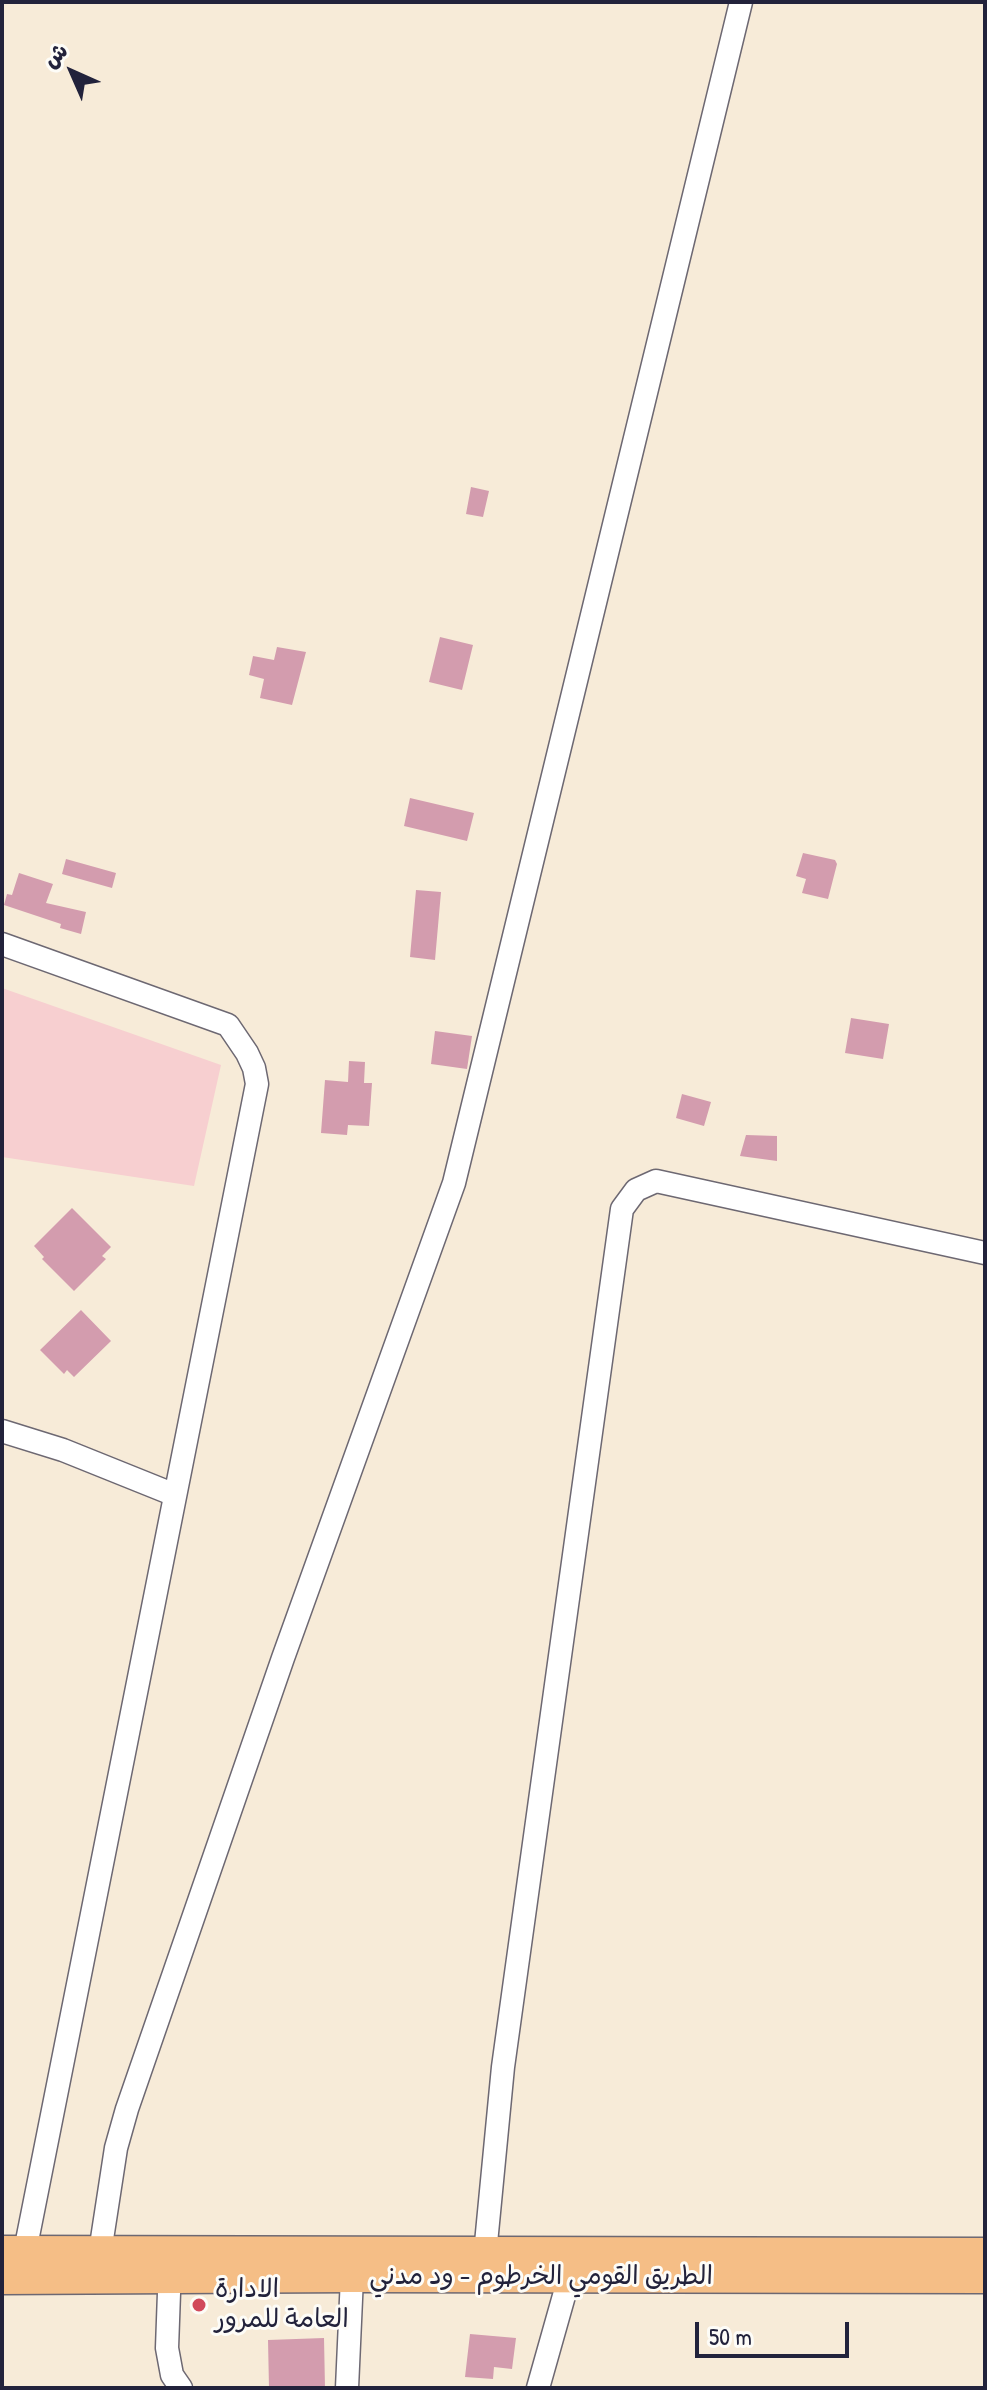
<!DOCTYPE html>
<meta charset="utf-8">
<style>
body{margin:0}
#map{position:relative;width:987px;height:2390px;overflow:hidden;background:#f7ebd8;font-family:"Patrick Hand","Playpen Sans Arabic",sans-serif}
canvas{display:block}
.frame{position:absolute;inset:0;border:4px solid #22223b;pointer-events:none}
.north{position:absolute;left:32px;top:32px;width:80px;height:80px;-webkit-text-stroke:6px #fdfcf7;paint-order:stroke;rotate:315deg;font-size:22px;font-weight:700;line-height:32px;text-align:center;color:#22223b}
.north::after{content:'';display:block;margin:auto;width:28px;height:36px;background:#22223b;clip-path:polygon(50% 0,100% 100%,50% 72%,0 100%)}
.scale{position:absolute;left:695px;top:2322px;width:154px;height:36px;box-sizing:border-box;border:4px solid #22223b;border-top:0;padding-left:10px;font-size:24px;line-height:28px;white-space:nowrap;color:#22223b;-webkit-text-stroke:6px #fdfcf7;paint-order:stroke}
</style>
<div id="map">
<canvas width="987" height="2390"></canvas>
<div class="frame"></div>
<div class="north">ش</div>
<div class="scale">50 m</div>
</div>
<script>
const ctx = document.querySelector('canvas').getContext('2d');
ctx.lineJoin = 'round';
function fillPath(path, color) {
  ctx.fillStyle = color;
  ctx.fill(path, 'evenodd');
}
function poly(rows) {
  const path = new Path2D();
  for (const r of rows) {
    path.moveTo(r[0], r[1]);
    for (let i = 2; i < r.length; i += 2) path.lineTo(r[i], r[i + 1]);
  }
  return path;
}
function stroke(path, color, width, dash) {
  ctx.strokeStyle = color;
  ctx.lineWidth = width;
  ctx.lineCap = dash ? 'butt' : 'round';
  ctx.setLineDash(dash || []);
  ctx.stroke(path);
}
function drawText(font, color, halo, rows, align = 'center') {
  ctx.font = font + ' "Patrick Hand","Playpen Sans Arabic",sans-serif';
  ctx.lineWidth = 6;
  ctx.setLineDash([]);
  ctx.textBaseline = 'middle';
  ctx.strokeStyle = halo;
  ctx.fillStyle = color;
  for (const [text, x, y, turn = 0] of rows) {
    ctx.save();
    ctx.translate(x, y);
    ctx.rotate((+turn || 0) * Math.PI / 180);
    ctx.textAlign = isNaN(turn) ? turn : align;
    if (halo) ctx.strokeText(text, 0, 0);
    ctx.fillText(text, 0, 0);
    ctx.restore();
  }
}
const built = poly([
 [2,988,221,1065,194,1186,2,1157]
]);
const building = poly([
 [471,487,489,491,483,517,466,514],
 [440,637,473,645,462,690,429,682],
 [277,647,306,652,292,705,260,698,264,679,249,675,253,656,274,660],
 [410,798,474,813,467,841,404,826],
 [803,853,835,860,837,864,828,899,802,893,806,879,796,876],
 [66,859,116,873,112,888,62,874],
 [19,873,53,884,46,903,86,912,81,934,60,928,61,924,4,905,7,894,12,895],
 [416,890,441,892,435,960,410,957],
 [851,1018,889,1024,883,1059,845,1053],
 [435,1031,472,1036,467,1069,431,1064],
 [349,1061,365,1062,364,1083,372,1083,369,1126,348,1125,347,1135,321,1133,325,1080,348,1082],
 [682,1094,711,1102,704,1126,676,1118],
 [746,1135,777,1136,777,1161,740,1156],
 [72,1208,111,1247,102,1256,106,1259,74,1291,42,1259,44,1257,34,1246],
 [81,1310,111,1341,74,1377,67,1370,64,1374,40,1350],
 [470,2334,516,2338,512,2369,494,2367,493,2379,465,2377],
 [324,2338,325,2388,269,2388,268,2340]
]);
const minor = poly([
 [2,944,228,1025,247,1053,254,1068,257,1084,25,2251],
 [2,1431,63,1450,175,1495],
 [100,2252,116,2148,127,2109,283,1658,454,1183,741,2],
 [484,2264,503,2067,622,1209,636,1190,656,1181,985,1253],
 [170,2265,167,2348,172,2375,181,2388],
 [347,2388,352,2277],
 [538,2388,569,2278]
]);
const highway = poly([
 [2,2251,985,2253],
 [2,2279,352,2277,985,2278]
]);
const markers = [
 [199,2305,8,"#d1495b"]
];
const streetNames = [
 ["الطريق القومي الخرطوم - ود مدني",541,2277]
];
const poiNames = [
 ["الادارة",215,2290],
 ["العامة للمرور",215,2320]
];
fillPath(built, '#f7cfd0');
fillPath(building, '#d39cae');
stroke(minor, '#6d6872', 25);
stroke(highway, '#6d6872', 33);
stroke(minor, '#fff', 22);
stroke(highway, '#f5be86', 30);
for (const [x, y, r, color] of markers) {
  const dot = new Path2D();
  dot.arc(x, y, r, 0, 2 * Math.PI);
  ctx.fillStyle = color;
  ctx.fill(dot);
  stroke(dot, '#fdfcf7', 3);
}
drawText('26px', '#22223b', '#fdfcf7', streetNames);
drawText('26px', '#22223b', '#fdfcf7', poiNames, 'left');
</script>
